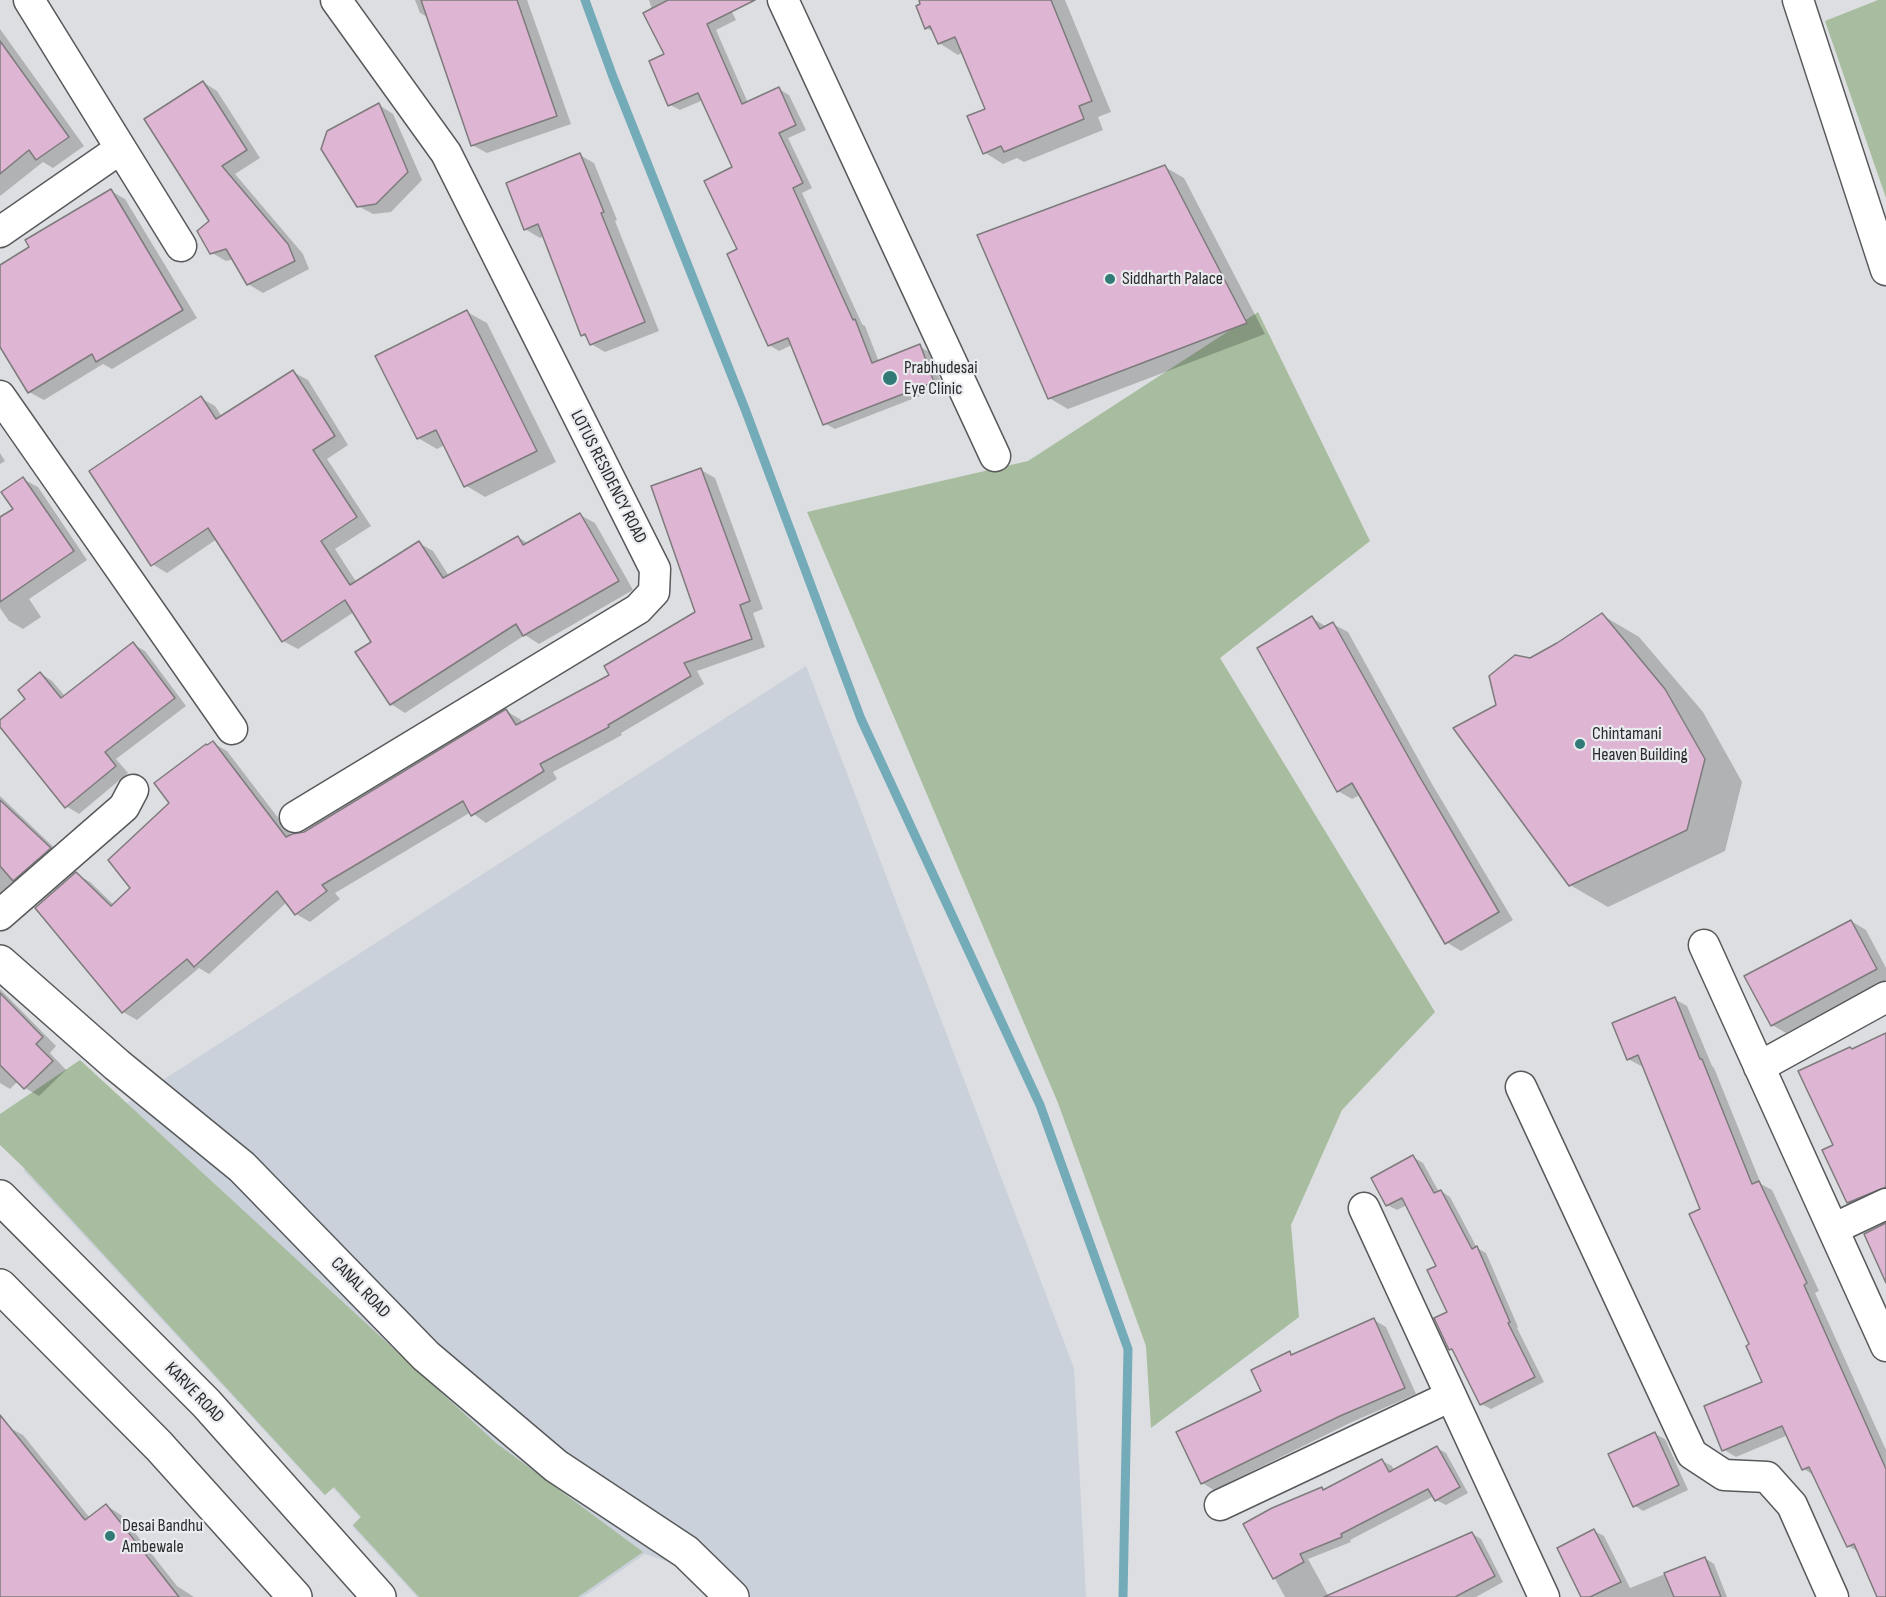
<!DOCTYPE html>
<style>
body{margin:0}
canvas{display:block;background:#dcdee1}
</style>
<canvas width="1886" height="1597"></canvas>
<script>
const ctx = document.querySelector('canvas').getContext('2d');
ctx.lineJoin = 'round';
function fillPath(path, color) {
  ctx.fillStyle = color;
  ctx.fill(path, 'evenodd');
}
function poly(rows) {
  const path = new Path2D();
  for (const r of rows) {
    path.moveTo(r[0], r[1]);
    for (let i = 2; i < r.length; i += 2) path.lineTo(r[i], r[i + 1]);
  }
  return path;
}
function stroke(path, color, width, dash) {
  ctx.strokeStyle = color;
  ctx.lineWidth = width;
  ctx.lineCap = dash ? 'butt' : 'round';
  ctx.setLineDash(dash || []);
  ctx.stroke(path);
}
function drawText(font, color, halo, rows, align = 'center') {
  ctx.font = font + ' "Sofia Sans Condensed",sans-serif';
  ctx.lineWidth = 4.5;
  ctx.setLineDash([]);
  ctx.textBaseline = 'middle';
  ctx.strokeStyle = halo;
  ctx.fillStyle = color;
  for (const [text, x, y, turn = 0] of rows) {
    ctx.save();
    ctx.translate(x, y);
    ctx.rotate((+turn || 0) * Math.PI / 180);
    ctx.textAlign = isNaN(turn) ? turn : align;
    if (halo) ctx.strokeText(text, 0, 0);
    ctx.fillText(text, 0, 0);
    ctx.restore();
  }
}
const built = poly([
 [806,666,1074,1368,1086,1597,712,1597,675,1564,645,1554,583,1597,417,1597,352,1526,360,1517,333,1488,324,1495,23,1170]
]);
const green = poly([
 [1878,0,1886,0,1886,198,1825,21],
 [1258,312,1370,541,1220,658,1435,1012,1342,1110,1291,1225,1299,1317,1151,1428,1146,1346,1058,1103,807,512,1028,461],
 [80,1060,496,1443,643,1552,578,1597,419,1597,353,1525,361,1517,334,1487,325,1495,24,1168,0,1145,0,1114]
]);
const shadow = poly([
 [415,0,527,0,571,124,487,153,472,145,428,17,420,13],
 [649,0,726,0,736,20,716,30,748,103,779,89,789,95,806,130,788,138,812,188,802,193,862,324,865,326,879,362,919,346,929,352,943,387,835,429,824,423,792,345,779,351,769,345,739,250,734,168,703,100,680,110,670,105,666,55],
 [934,0,1065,0,1111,112,1098,117,1103,130,1024,162,1017,158,1003,164,984,152,987,110,963,52,958,55,939,43,934,32,926,28],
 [0,29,84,146,53,168,43,162,0,196],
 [203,82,217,91,260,158,235,174,303,254,309,269,263,293,248,284,234,259,226,261,212,253],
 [379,105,393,114,422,180,391,212,373,214,358,206],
 [580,155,594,163,617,220,615,221,659,331,605,352,591,344,588,338,582,335,544,236,540,238,525,229],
 [1165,167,1184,178,1265,334,1068,409,1049,398],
 [111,191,125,199,197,318,112,369,103,364,44,400,29,392,0,344,0,266,31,248],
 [467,312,487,323,556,462,485,497,465,485,445,445,437,449,418,438],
 [293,372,308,380,348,445,327,459,371,526,335,549,357,583,419,543,433,551,449,576,518,537,529,544,580,515,595,523,633,590,539,644,525,635,405,713,391,704,373,642,354,612,298,649,283,641,217,539,167,573,152,564,201,398,215,406,222,417],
 [0,453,5,461,0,464],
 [701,470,715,478,763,609,753,613,765,647,697,671,704,684,621,733,622,735,553,772,557,779,486,823,471,812,335,893,340,899,310,922,296,914,287,902,209,974,199,968,137,1020,123,1012,76,874,90,882,114,905,132,888,171,804,213,743,227,751,292,836,304,833,506,711,520,719,523,723,611,676,697,612],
 [23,479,38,487,87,560,29,599,41,617,23,629,9,621,0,608,0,519,15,509],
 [1602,615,1639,637,1703,712,1742,782,1725,851,1608,907,1570,885,1530,660,1558,644],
 [1312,618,1327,627,1333,624,1348,632,1432,784,1513,920,1461,951,1446,942,1360,795,1352,799,1338,791],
 [133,644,145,651,186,706,116,759,128,773,79,814,66,806,0,725,0,722,27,699,40,673,52,681,65,696],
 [0,796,64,857,6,897,0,894],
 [1851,921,1866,930,1886,968,1886,980,1786,1033,1772,1025],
 [0,989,56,1046,50,1053,66,1070,39,1096,25,1088,18,1081,10,1089,0,1083],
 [1674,999,1687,1006,1712,1066,1714,1068,1761,1184,1772,1190,1819,1291,1815,1293,1886,1450,1886,1597,1879,1597,1859,1552,1848,1546,1815,1476,1804,1469,1788,1435,1736,1457,1723,1449,1764,1382,1702,1210,1644,1065,1641,1066,1628,1059],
 [1886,1035,1886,1198,1861,1210,1848,1202,1835,1146,1854,1050],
 [1413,1157,1423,1163,1439,1192,1441,1191,1450,1197,1477,1248,1486,1253,1518,1327,1517,1328,1544,1382,1491,1409,1481,1404,1455,1352,1450,1349,1449,1313,1438,1266,1407,1205,1397,1210,1387,1205],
 [1374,1320,1386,1327,1416,1394,1352,1422,1214,1490,1202,1483,1290,1353,1294,1356],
 [8,1427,23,1435,90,1518,107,1506,121,1515,177,1586,194,1597,0,1597,0,1433],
 [1655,1434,1665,1439,1688,1490,1643,1511,1634,1505],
 [1437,1448,1446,1453,1468,1493,1446,1505,1436,1500,1434,1496,1350,1540,1351,1542,1308,1559,1329,1597,1471,1533,1481,1539,1503,1582,1476,1597,1285,1597,1245,1524,1322,1489,1325,1491,1382,1461,1392,1466,1394,1471],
 [1594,1531,1604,1536,1630,1588,1705,1558,1714,1564,1727,1597,1583,1597]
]);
const stream = poly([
 [585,0,613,77,745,409,861,719,1040,1105,1128,1349,1123,1597]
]);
const building = poly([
 [421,0,517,0,557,116,471,146,421,0],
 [668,0,755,0,707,24,742,104,779,87,796,125,779,133,803,183,793,188,853,320,855,319,872,363,920,344,934,382,823,425,788,338,768,346,727,254,737,249,704,181,732,167,698,93,668,106,649,61,664,54,643,13,668,0],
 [919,0,1051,0,1092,101,1079,106,1084,119,1004,152,1001,146,983,154,967,116,985,109,955,37,938,44,930,26,925,29,916,6,920,4,919,0],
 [0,41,69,137,36,160,29,150,0,174,0,41],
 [203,81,247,150,222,166,288,244,295,261,247,285,226,249,210,254,197,231,209,221,144,119,203,81],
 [379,103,408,172,376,204,357,207,321,149,327,131,379,103],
 [580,153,604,212,601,213,645,322,590,345,585,334,581,336,538,224,524,230,506,183,580,153],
 [1165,165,1247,323,1048,399,977,235,1165,165],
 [111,189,183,310,96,362,92,354,28,393,0,347,0,265,29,247,25,240,111,189],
 [467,310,537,451,464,487,436,430,417,439,375,356,467,310],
 [293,370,335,436,313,450,357,517,321,541,350,585,419,541,443,578,518,536,523,545,580,513,619,581,523,636,516,624,390,705,355,652,371,642,345,600,282,642,208,528,151,566,89,471,201,396,216,419,293,370],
 [701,468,750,601,740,605,752,639,684,663,691,676,608,725,609,727,540,764,544,771,471,816,463,801,322,885,327,891,295,915,277,891,194,967,187,959,122,1013,35,908,76,872,111,906,130,888,108,860,169,803,154,783,206,744,207,745,213,741,286,837,292,834,304,832,506,709,516,725,609,675,604,666,695,612,651,486,701,468],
 [23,477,74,551,0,602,0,517,13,509,1,492,23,477],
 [1602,613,1665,689,1705,759,1687,830,1569,886,1453,728,1496,705,1489,676,1515,655,1530,658,1557,643,1602,613],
 [1312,616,1320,629,1333,622,1418,774,1499,912,1445,944,1352,783,1337,792,1257,648,1312,616],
 [133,642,175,698,105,752,116,766,65,808,0,727,0,720,25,699,18,690,40,672,61,698,133,642],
 [0,800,51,848,13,881,0,866,0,800],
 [1851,920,1877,969,1771,1026,1744,976,1851,920],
 [0,993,43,1037,36,1044,53,1061,24,1089,0,1065,0,993],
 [1675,997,1700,1059,1702,1059,1752,1184,1759,1181,1807,1283,1804,1285,1886,1469,1886,1597,1877,1597,1854,1544,1847,1547,1809,1467,1802,1470,1782,1426,1722,1451,1704,1406,1762,1382,1746,1346,1749,1344,1689,1214,1700,1209,1638,1055,1627,1060,1612,1023,1675,997],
 [1886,1033,1886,1187,1847,1203,1822,1150,1833,1145,1798,1071,1850,1047,1852,1049,1886,1033],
 [1413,1155,1434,1193,1441,1190,1472,1249,1477,1246,1510,1322,1508,1323,1535,1377,1480,1405,1452,1349,1449,1350,1434,1318,1447,1312,1427,1270,1436,1266,1402,1198,1386,1206,1371,1178,1413,1155],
 [1886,1223,1886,1283,1864,1234,1886,1223],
 [1374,1318,1405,1388,1340,1416,1201,1484,1176,1432,1261,1391,1251,1370,1290,1351,1291,1355,1374,1318],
 [0,1415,85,1520,106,1504,179,1597,0,1597,0,1415],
 [1655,1432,1679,1485,1633,1507,1608,1454,1655,1432],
 [1437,1446,1460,1487,1435,1501,1428,1489,1341,1534,1342,1537,1300,1554,1304,1562,1273,1579,1243,1524,1272,1508,1322,1487,1323,1490,1382,1459,1389,1472,1437,1446],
 [1594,1529,1621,1582,1590,1597,1581,1597,1557,1548,1594,1529],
 [1472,1532,1495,1576,1455,1597,1324,1597,1472,1532],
 [1705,1557,1721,1597,1674,1597,1664,1573,1705,1557]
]);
const street = poly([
 [29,0,181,246],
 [783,0,995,456],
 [1798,0,1886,270],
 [0,232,120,149],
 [0,396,232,729],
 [295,817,638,609,654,592,655,569,446,153,336,0],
 [0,915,124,807,133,790],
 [1704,945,1886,1346],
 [1759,1067,1886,997],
 [1521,1087,1692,1454,1724,1475,1767,1477,1792,1505,1833,1597],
 [1364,1208,1544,1597],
 [1833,1229,1886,1204],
 [1220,1505,1451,1396]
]);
const secondary = poly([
 [0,962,117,1065,242,1167,426,1356,556,1466,686,1552,732,1597]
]);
const primary = poly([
 [0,1197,206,1403,379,1597],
 [0,1286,159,1446,295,1597]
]);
const markers = [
 [1110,279,6,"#327a75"],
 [890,378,8,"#327a75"],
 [1580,744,6,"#327a75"],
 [110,1536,6,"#327a75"]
];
const poiNames = [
 ["Siddharth Palace",1122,279],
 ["Prabhudesai",904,368],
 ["Eye Clinic",904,389],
 ["Chintamani",1592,734],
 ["Heaven Building",1592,755],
 ["Desai Bandhu",122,1526],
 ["Ambewale",122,1547]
];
const streetNames = [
 ["LOTUS RESIDENCY ROAD",608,477,63],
 ["CANAL ROAD",360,1288,46],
 ["KARVE ROAD",194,1393,46]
];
fillPath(built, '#cad1da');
fillPath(green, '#a8bd9f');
fillPath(shadow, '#0003');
stroke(stream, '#74abb9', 9);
fillPath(building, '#deb5d2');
stroke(building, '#7e7b7d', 1.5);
stroke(street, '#57595b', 33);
stroke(secondary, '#57595b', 36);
stroke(primary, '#57595b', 36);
stroke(street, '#fff', 30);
stroke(secondary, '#fff', 33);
stroke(primary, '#fff', 33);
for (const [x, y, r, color] of markers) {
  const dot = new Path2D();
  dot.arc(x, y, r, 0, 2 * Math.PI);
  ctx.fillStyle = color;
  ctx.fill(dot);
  stroke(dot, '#e9ebef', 2);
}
drawText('18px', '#2b2b2d', '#e9ebef', poiNames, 'left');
drawText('18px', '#2b2b2d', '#e9ebef', streetNames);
</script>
